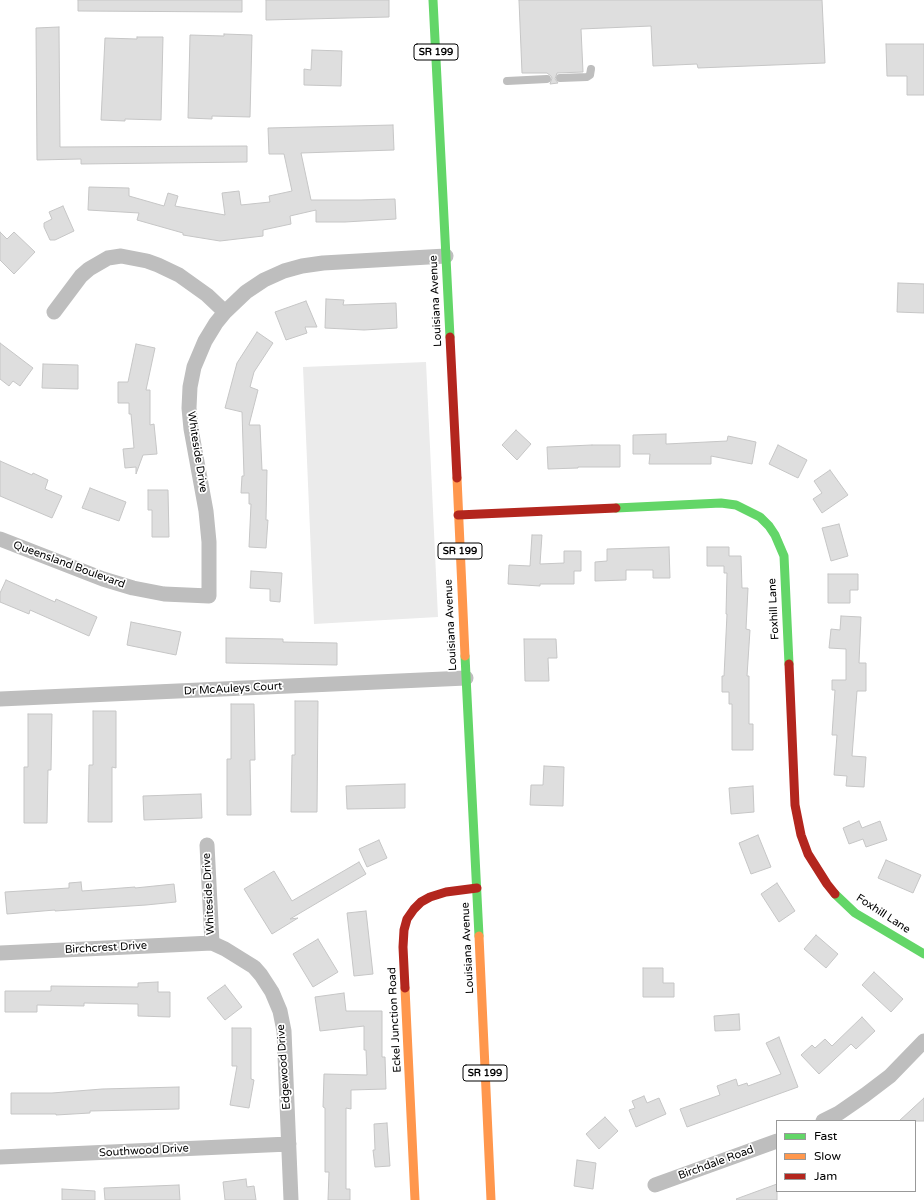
<!DOCTYPE html>
<style>
body{margin:0}
#map{position:relative;width:924px;height:1200px;overflow:hidden;background:#fff;font-family:"Varela Round",sans-serif}
canvas{display:block}
.legend{position:absolute;left:776px;top:1120px;width:140px;height:72px;box-sizing:border-box;background:#fff;border:1px solid #999;margin:0;padding:5px 7px;list-style:none;font-size:12px;color:#000}
.legend li{display:flex;align-items:center;gap:8px;height:20px}
.legend b{width:20px;border:1px solid #999}
</style>
<div id="map">
<canvas width="924" height="1200"></canvas>
<ul class="legend">
<li><b style="height:5px;background:#63d668"></b>Fast</li>
<li><b style="height:5px;background:#ff974d"></b>Slow</li>
<li><b style="height:5px;background:#b3261e"></b>Jam</li>
</ul>
</div>
<script>
const ctx = document.querySelector('canvas').getContext('2d');
ctx.lineJoin = 'round';
function fillPath(path, color) {
  ctx.fillStyle = color;
  ctx.fill(path, 'evenodd');
}
function poly(rows) {
  const path = new Path2D();
  for (const r of rows) {
    path.moveTo(r[0], r[1]);
    for (let i = 2; i < r.length; i += 2) path.lineTo(r[i], r[i + 1]);
  }
  return path;
}
function stroke(path, color, width, dash) {
  ctx.strokeStyle = color;
  ctx.lineWidth = width;
  ctx.lineCap = dash ? 'butt' : 'round';
  ctx.setLineDash(dash || []);
  ctx.stroke(path);
}
function drawText(font, color, halo, rows, align = 'center') {
  ctx.font = font + ' "Varela Round",sans-serif';
  ctx.lineWidth = 3.5;
  ctx.setLineDash([]);
  ctx.textBaseline = 'middle';
  ctx.strokeStyle = halo;
  ctx.fillStyle = color;
  for (const [text, x, y, turn = 0] of rows) {
    ctx.save();
    ctx.translate(x, y);
    ctx.rotate((+turn || 0) * Math.PI / 180);
    ctx.textAlign = isNaN(turn) ? turn : align;
    if (halo) ctx.strokeText(text, 0, 0);
    ctx.fillText(text, 0, 0);
    ctx.restore();
  }
}
const green = poly([
 [426,362,438,617,314,624,303,367]
]);
const building = poly([
 [78,0,242,0,242,12,78,11,78,0],
 [266,0,389,0,389,17,266,20,266,0],
 [519,0,822,0,825,63,698,68,697,64,653,66,651,26,581,29,583,72,557,73,555,79,558,83,550,84,552,78,551,76,547,73,522,73,519,0],
 [59,27,60,147,247,146,247,162,81,164,81,159,37,160,36,28,59,27],
 [224,34,252,35,250,117,212,116,212,119,188,118,190,35,224,36,224,34],
 [137,37,163,37,161,120,125,119,125,121,101,120,105,38,137,39,137,37],
 [886,44,924,44,924,95,907,95,907,76,887,76,886,44],
 [312,50,342,51,341,86,304,85,304,69,311,70,312,50],
 [393,125,394,150,301,153,311,200,361,200,395,199,396,219,345,222,316,222,316,210,290,216,291,224,263,230,263,236,220,241,183,235,183,233,137,220,139,213,88,210,89,187,129,188,129,196,164,206,168,193,178,196,175,206,225,215,222,193,239,191,241,205,270,202,269,196,292,191,284,154,269,154,268,128,393,125],
 [63,206,74,231,55,240,50,240,44,227,44,223,52,219,49,212,63,206],
 [0,232,7,239,14,232,35,252,14,274,0,260,0,232],
 [898,283,924,284,924,313,897,312,898,283],
 [326,299,344,300,343,305,396,303,397,328,364,330,325,328,326,299],
 [306,301,317,327,305,327,307,333,286,340,275,312,306,301],
 [257,332,273,343,254,372,250,387,258,390,249,425,260,425,262,470,267,470,266,520,268,520,266,548,249,547,251,504,249,504,249,493,241,493,242,476,244,476,242,412,225,408,237,363,257,332],
 [0,343,33,368,20,386,13,381,9,386,0,379,0,343],
 [136,344,155,348,146,390,150,390,150,425,154,424,157,454,143,455,136,474,136,467,125,468,123,449,134,448,131,414,129,414,129,403,118,403,118,382,128,382,136,344],
 [43,364,78,365,78,389,42,388,43,364],
 [516,430,531,444,517,460,502,445,516,430],
 [666,434,666,444,727,441,728,436,756,442,752,464,711,456,711,464,649,464,650,454,633,454,633,435,666,434],
 [592,445,620,445,620,467,578,467,578,468,548,469,547,447,592,445],
 [778,445,807,460,798,478,769,464,778,445],
 [0,461,32,475,33,473,48,480,45,489,62,496,52,518,0,496,0,461],
 [830,470,848,495,822,513,813,499,822,493,814,481,830,470],
 [90,488,126,502,119,521,82,508,90,488],
 [148,490,168,490,169,537,152,537,152,510,148,510,148,490],
 [839,524,848,556,831,561,822,528,839,524],
 [532,535,542,535,540,564,564,563,564,551,581,551,581,571,574,571,574,584,540,584,540,586,508,584,509,565,530,566,532,535],
 [669,547,670,578,653,578,653,570,626,570,626,580,595,581,595,562,607,561,607,549,669,547],
 [707,547,729,547,729,556,741,556,742,588,748,588,746,629,750,630,747,676,749,676,749,724,753,724,753,750,732,750,732,704,729,704,729,692,722,692,722,676,724,676,727,614,726,614,727,573,724,573,724,566,707,566,707,547],
 [251,571,282,573,280,602,270,601,270,589,250,588,251,571],
 [828,574,858,574,858,590,850,590,850,603,828,603,828,574],
 [6,580,55,602,56,599,97,617,89,636,30,610,29,614,0,602,0,593,6,580],
 [841,616,861,617,859,663,866,663,866,691,857,691,852,756,866,757,864,787,846,786,847,776,834,775,837,735,832,735,835,690,832,690,832,680,846,680,846,649,829,648,831,629,840,630,841,616],
 [131,622,181,632,176,655,127,645,131,622],
 [226,638,283,639,283,642,337,643,337,665,226,663,226,638],
 [524,639,556,639,557,658,548,658,549,681,525,681,524,639],
 [295,701,318,701,317,812,291,812,292,755,295,755,295,701],
 [231,704,254,704,255,760,250,760,251,815,227,815,227,759,231,759,231,704],
 [93,711,116,711,116,768,112,767,112,822,88,822,89,765,93,765,93,711],
 [28,714,52,714,51,770,48,770,47,823,24,823,24,767,28,767,28,714],
 [544,766,564,767,563,806,530,805,531,785,543,785,544,766],
 [405,784,405,808,347,809,346,786,405,784],
 [753,786,754,812,731,814,729,788,753,786],
 [201,794,202,818,144,820,143,796,201,794],
 [859,821,862,828,880,821,887,840,866,847,863,839,849,844,843,828,859,821],
 [758,835,771,867,751,874,739,843,758,835],
 [379,840,387,858,367,867,359,849,379,840],
 [886,860,921,875,913,893,878,878,886,860],
 [359,862,366,874,290,919,298,918,272,934,244,889,274,871,292,901,359,862],
 [81,882,82,891,135,887,135,888,174,884,176,902,146,905,55,911,55,910,7,914,5,892,69,888,69,883,81,882],
 [777,883,795,911,779,922,761,894,777,883],
 [366,911,373,974,354,976,347,913,366,911],
 [816,935,838,954,826,968,804,949,816,935],
 [318,939,338,972,313,987,293,954,318,939],
 [643,968,663,968,663,983,674,983,674,997,643,997,643,968],
 [874,972,903,999,891,1012,862,985,874,972],
 [158,982,158,992,170,992,170,1017,138,1016,138,1004,84,1003,84,1006,37,1005,37,1012,5,1012,5,991,51,991,51,986,138,987,138,983,158,982],
 [225,985,242,1007,225,1020,207,998,225,985],
 [344,993,346,1011,382,1011,382,1057,385,1057,386,1089,351,1090,351,1109,346,1108,346,1189,350,1189,350,1200,328,1200,329,1172,325,1172,325,1108,323,1107,324,1074,367,1075,366,1050,364,1050,364,1026,320,1031,315,997,344,993],
 [739,1014,740,1030,715,1031,714,1016,739,1014],
 [862,1017,875,1031,856,1049,851,1044,819,1074,801,1055,812,1045,815,1048,825,1039,832,1046,862,1017],
 [232,1028,251,1028,251,1079,254,1080,249,1108,230,1105,237,1066,232,1066,232,1028],
 [779,1037,798,1087,687,1127,680,1109,720,1095,717,1086,736,1079,738,1086,747,1083,748,1086,781,1074,766,1043,779,1037],
 [179,1087,179,1109,90,1111,90,1113,56,1115,56,1114,11,1114,11,1093,52,1093,102,1089,179,1087],
 [644,1096,647,1103,659,1098,666,1114,636,1127,629,1110,635,1108,632,1101,644,1096],
 [924,1098,924,1121,899,1121,924,1098],
 [605,1117,618,1131,599,1149,586,1134,605,1117],
 [387,1123,390,1166,375,1167,373,1150,375,1150,374,1124,387,1123],
 [577,1160,596,1163,593,1189,574,1186,577,1160],
 [246,1179,247,1187,254,1186,256,1200,225,1200,223,1182,246,1179],
 [777,1184,777,1200,737,1200,736,1199,777,1184],
 [179,1185,180,1200,105,1200,104,1188,179,1185],
 [62,1189,95,1191,95,1200,62,1200,62,1189]
]);
const lane = poly([
 [560,78,587,77,590,75,591,69],
 [507,81,547,79]
]);
const street = poly([
 [54,312,81,276,89,269,108,258,121,256,147,261,158,265,179,275,207,295,225,312],
 [0,539,103,579,133,588,164,594,209,596,209,542,206,511,191,429,189,408,190,387,194,367,205,341,216,323,225,312,246,292,264,280,284,271,302,266,323,263,446,256],
 [0,699,466,678],
 [207,845,212,943],
 [0,953,212,943,225,949,254,967,261,975,272,992,280,1011,284,1031,291,1200],
 [823,1121,839,1113,865,1095,890,1076,924,1041],
 [0,1157,289,1144],
 [655,1185,777,1141]
]);
const fast = poly([
 [433,0,450,337],
 [616,508,721,503,736,505,760,517,769,526,775,535,784,556,789,664],
 [465,656,479,936],
 [835,894,855,913,924,954]
]);
const slow = poly([
 [457,478,465,656],
 [479,936,491,1200],
 [405,988,415,1200]
]);
const jam = poly([
 [450,337,457,478],
 [458,515,616,508],
 [789,664,795,805,801,835,808,854,827,884,835,894],
 [405,988,403,947,404,930,407,919,414,909,421,902,430,897,446,892,477,888]
]);
const shields = [
 [436,52,44],
 [460,551,44],
 [485,1073,44]
];
const shieldNames = [
 ["SR 199",436,52],
 ["SR 199",460,551],
 ["SR 199",485,1073]
];
const streetNames = [
 ["Louisiana Avenue",436,301,-93],
 ["Whiteside Drive",197,452,81],
 ["Queensland Boulevard",69,565,20],
 ["Foxhill Lane",774,609,-93],
 ["Louisiana Avenue",451,625,-93],
 ["Dr McAuleys Court",233,689,-3],
 ["Whiteside Drive",209,894,-93],
 ["Foxhill Lane",883,914,33],
 ["Birchcrest Drive",106,948,-3],
 ["Louisiana Avenue",468,948,-93],
 ["Eckel Junction Road",395,1020,-93],
 ["Edgewood Drive",284,1067,-94],
 ["Southwood Drive",144,1151,-3],
 ["Birchdale Road",716,1163,-20]
];
fillPath(green, '#ebebeb');
fillPath(building, '#dedede');
stroke(building, '#c6c6c6', 1);
stroke(lane, '#bebebe', 8);
stroke(street, '#bebebe', 15);
stroke(fast, '#63d668', 9);
stroke(slow, '#ff974d', 9);
stroke(jam, '#b3261e', 9);
for (const [x, y, w] of shields) {
  const box = new Path2D();
  box.roundRect(x - w / 2, y - 8, w, 16, 3);
  ctx.fillStyle = '#fff';
  ctx.fill(box);
  stroke(box, '#000', 1);
}
drawText('bold 10px', '#000', null, shieldNames);
drawText('11px', '#000', '#fff', streetNames);
</script>
